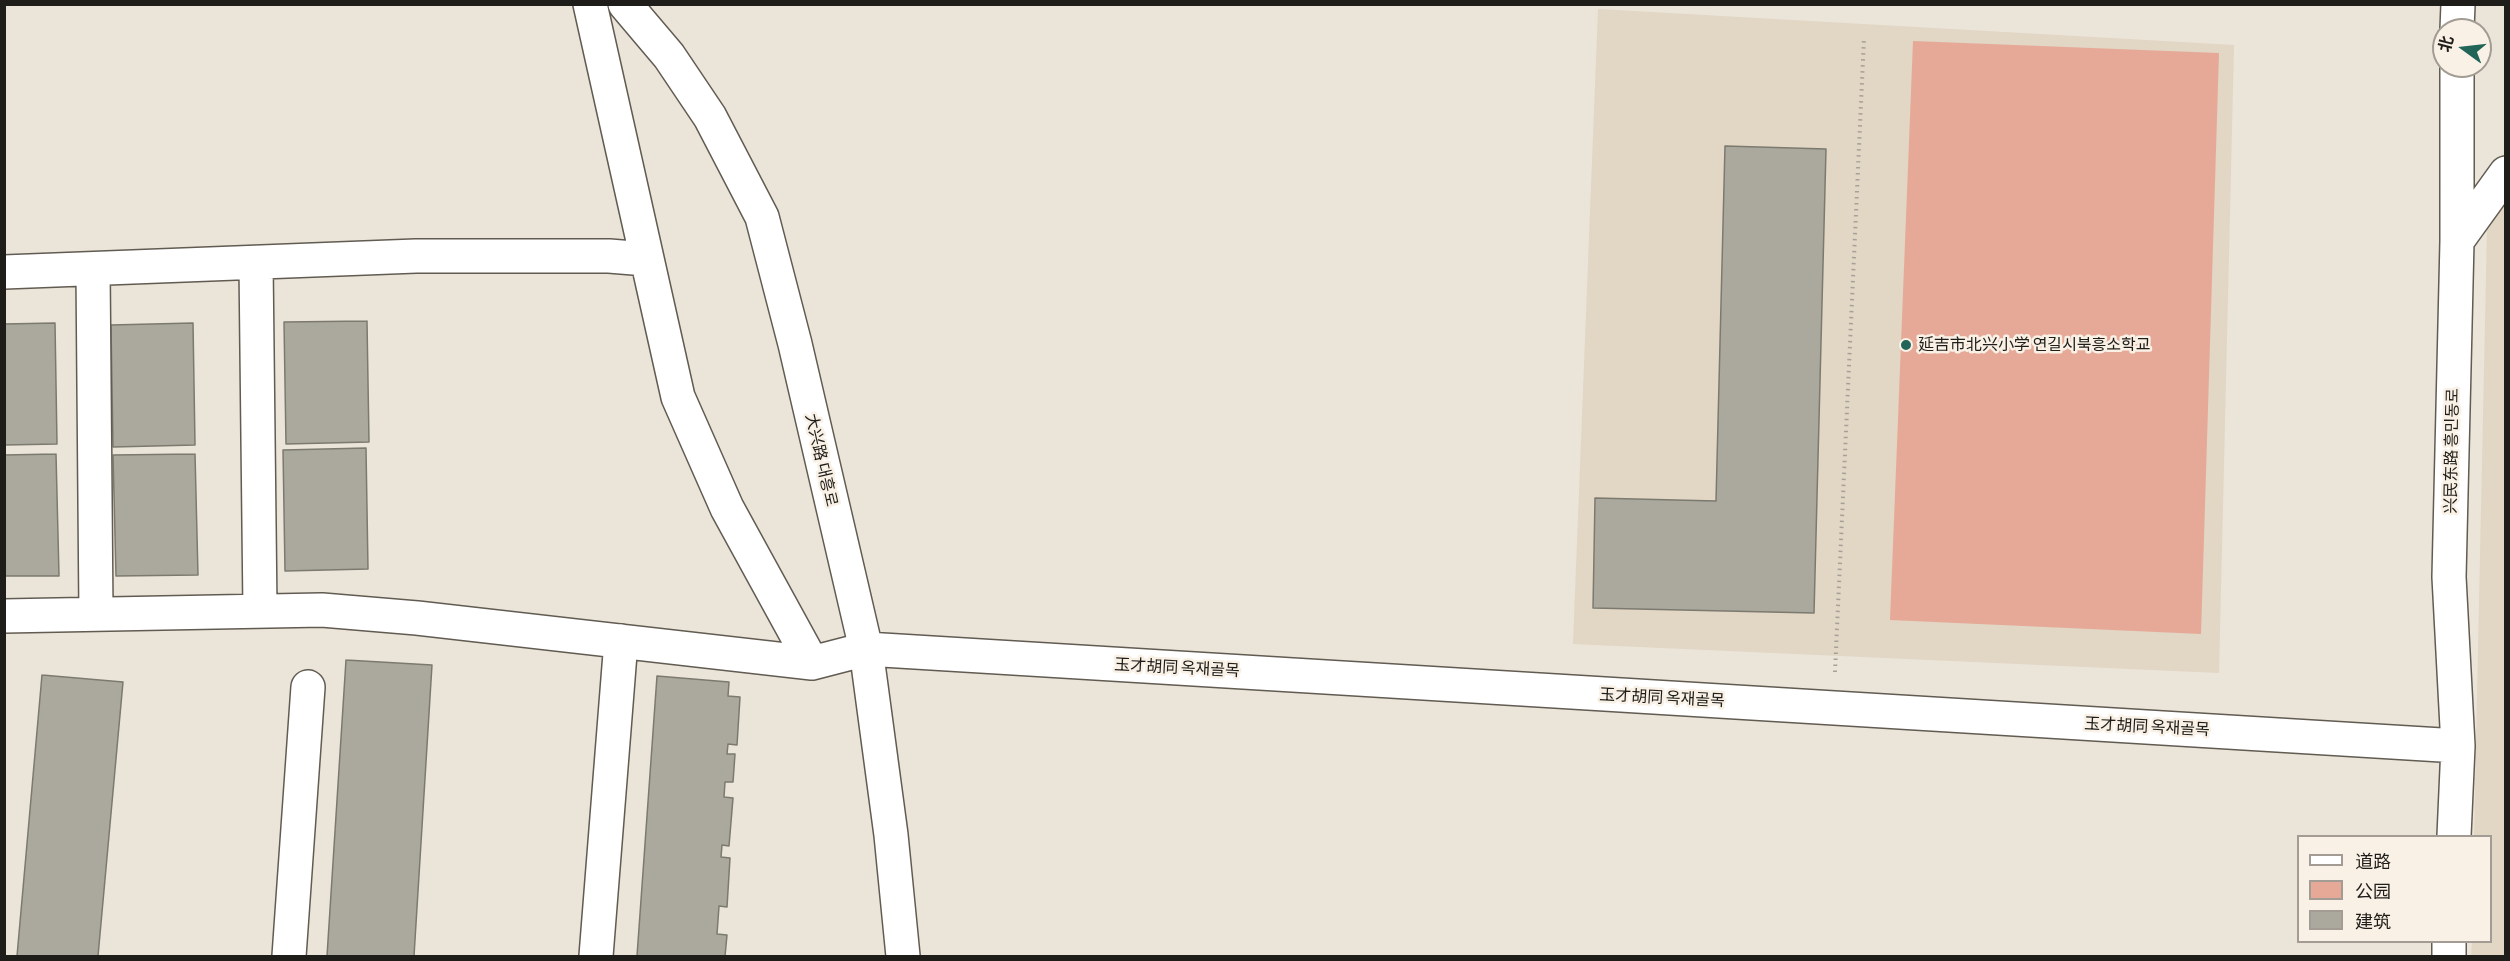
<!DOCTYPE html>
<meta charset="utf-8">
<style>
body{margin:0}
#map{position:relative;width:2510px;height:961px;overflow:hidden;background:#ebe4d9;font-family:"Alegreya Sans","Noto Sans SC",sans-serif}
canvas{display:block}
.frame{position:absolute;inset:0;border:6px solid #1f1d19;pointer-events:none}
.legend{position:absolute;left:2297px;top:835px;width:195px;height:108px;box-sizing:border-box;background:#f9f1e6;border:2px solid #a29c94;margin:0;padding:8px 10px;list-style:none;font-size:18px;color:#1f1d19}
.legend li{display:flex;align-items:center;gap:12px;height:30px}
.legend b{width:30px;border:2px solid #a29c94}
.north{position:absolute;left:2432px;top:18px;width:60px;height:60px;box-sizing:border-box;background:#f9f1e6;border:2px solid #a29c94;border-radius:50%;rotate:285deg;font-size:16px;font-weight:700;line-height:24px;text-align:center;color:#1f1d19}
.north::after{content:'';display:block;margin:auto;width:21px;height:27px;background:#206558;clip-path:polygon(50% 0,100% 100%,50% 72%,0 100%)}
</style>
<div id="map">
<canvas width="2510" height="961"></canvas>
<div class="frame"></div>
<ul class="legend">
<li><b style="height:8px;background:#fff"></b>道路</li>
<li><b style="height:16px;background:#e6a997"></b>公园</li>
<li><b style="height:16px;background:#aba99e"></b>建筑</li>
</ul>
<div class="north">北</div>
</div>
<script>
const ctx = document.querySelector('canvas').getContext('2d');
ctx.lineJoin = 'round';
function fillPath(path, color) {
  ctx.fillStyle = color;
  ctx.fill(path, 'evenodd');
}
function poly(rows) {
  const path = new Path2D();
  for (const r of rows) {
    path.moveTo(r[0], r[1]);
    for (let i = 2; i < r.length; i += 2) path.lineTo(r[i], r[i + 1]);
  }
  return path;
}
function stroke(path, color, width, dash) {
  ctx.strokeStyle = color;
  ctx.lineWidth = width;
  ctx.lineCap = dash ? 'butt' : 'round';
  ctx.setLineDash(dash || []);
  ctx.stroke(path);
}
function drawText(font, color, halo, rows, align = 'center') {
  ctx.font = font + ' "Alegreya Sans","Noto Sans SC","Noto Sans KR",sans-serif';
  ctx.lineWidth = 5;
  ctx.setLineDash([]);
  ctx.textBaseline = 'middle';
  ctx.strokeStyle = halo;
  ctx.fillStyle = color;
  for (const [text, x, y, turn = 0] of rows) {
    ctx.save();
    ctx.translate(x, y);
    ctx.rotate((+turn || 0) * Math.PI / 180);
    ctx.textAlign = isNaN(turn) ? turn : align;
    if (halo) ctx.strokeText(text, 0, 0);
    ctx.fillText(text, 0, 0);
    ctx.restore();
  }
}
const built = poly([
 [1598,9,2234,45,2219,673,1573,644],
 [2505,182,2506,956,2471,956,2472,942,2490,942,2490,836,2474,836,2488,183]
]);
const green = poly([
 [1913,41,2219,53,2201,634,1890,620]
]);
const building = poly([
 [1725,146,1826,149,1814,613,1593,608,1595,498,1716,501,1725,146],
 [367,321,369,442,286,444,284,322,367,321],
 [55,323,57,444,4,445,4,324,55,323],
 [193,323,195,445,113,447,111,325,193,323],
 [366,448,368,569,285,571,283,450,366,448],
 [56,454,59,576,4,576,4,455,56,454],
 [195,454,198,575,116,576,113,455,195,454],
 [346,660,432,665,414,956,327,956,346,660],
 [42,675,123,682,98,956,17,956,42,675],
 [657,676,729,682,728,696,740,697,737,745,728,744,727,754,735,754,733,782,725,782,724,797,733,798,729,846,722,845,721,857,730,858,727,907,719,906,717,934,727,935,725,956,637,956,657,676]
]);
const path = poly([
 [1835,672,1864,38]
]);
const minor = poly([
 [590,4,678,397,727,508,812,663],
 [625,4,669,56,710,117,762,217,795,344,866,649,891,835,903,956],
 [2457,30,2458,4],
 [2457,241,2506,173],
 [256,263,260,611],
 [93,269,96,614],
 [4,272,416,256,609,256,646,259],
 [4,616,322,610,417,618,812,663,866,649,2458,746],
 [2454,836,2458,746,2449,577,2457,241,2457,66],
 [289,956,308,687],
 [596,956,621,641],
 [2449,956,2449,942]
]);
const markers = [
 [1906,345,6,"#206558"]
];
const poiNames = [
 ["延吉市北兴小学 연길시북흥소학교",1918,345]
];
const streetNames = [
 ["兴民东路 흥민동로",2452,451,-89],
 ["大兴路 대흥로",821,460,77],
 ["玉才胡同 옥재골목",1177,668,3],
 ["玉才胡同 옥재골목",1662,698,3],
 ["玉才胡同 옥재골목",2147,727,3]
];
fillPath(built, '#e2d6c5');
fillPath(green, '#e6a997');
fillPath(building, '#aba99e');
stroke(building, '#7c7a6f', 1.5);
stroke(minor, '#615b52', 36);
stroke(path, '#a6a198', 4, [1.5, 4.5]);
stroke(minor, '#fff', 33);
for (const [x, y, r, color] of markers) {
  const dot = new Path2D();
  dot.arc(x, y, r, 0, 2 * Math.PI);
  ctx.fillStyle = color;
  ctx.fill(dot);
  stroke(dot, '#f9f1e6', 2);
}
drawText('16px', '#1f1d19', '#f9f1e6', poiNames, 'left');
drawText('16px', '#1f1d19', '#f9f1e6', streetNames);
</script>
